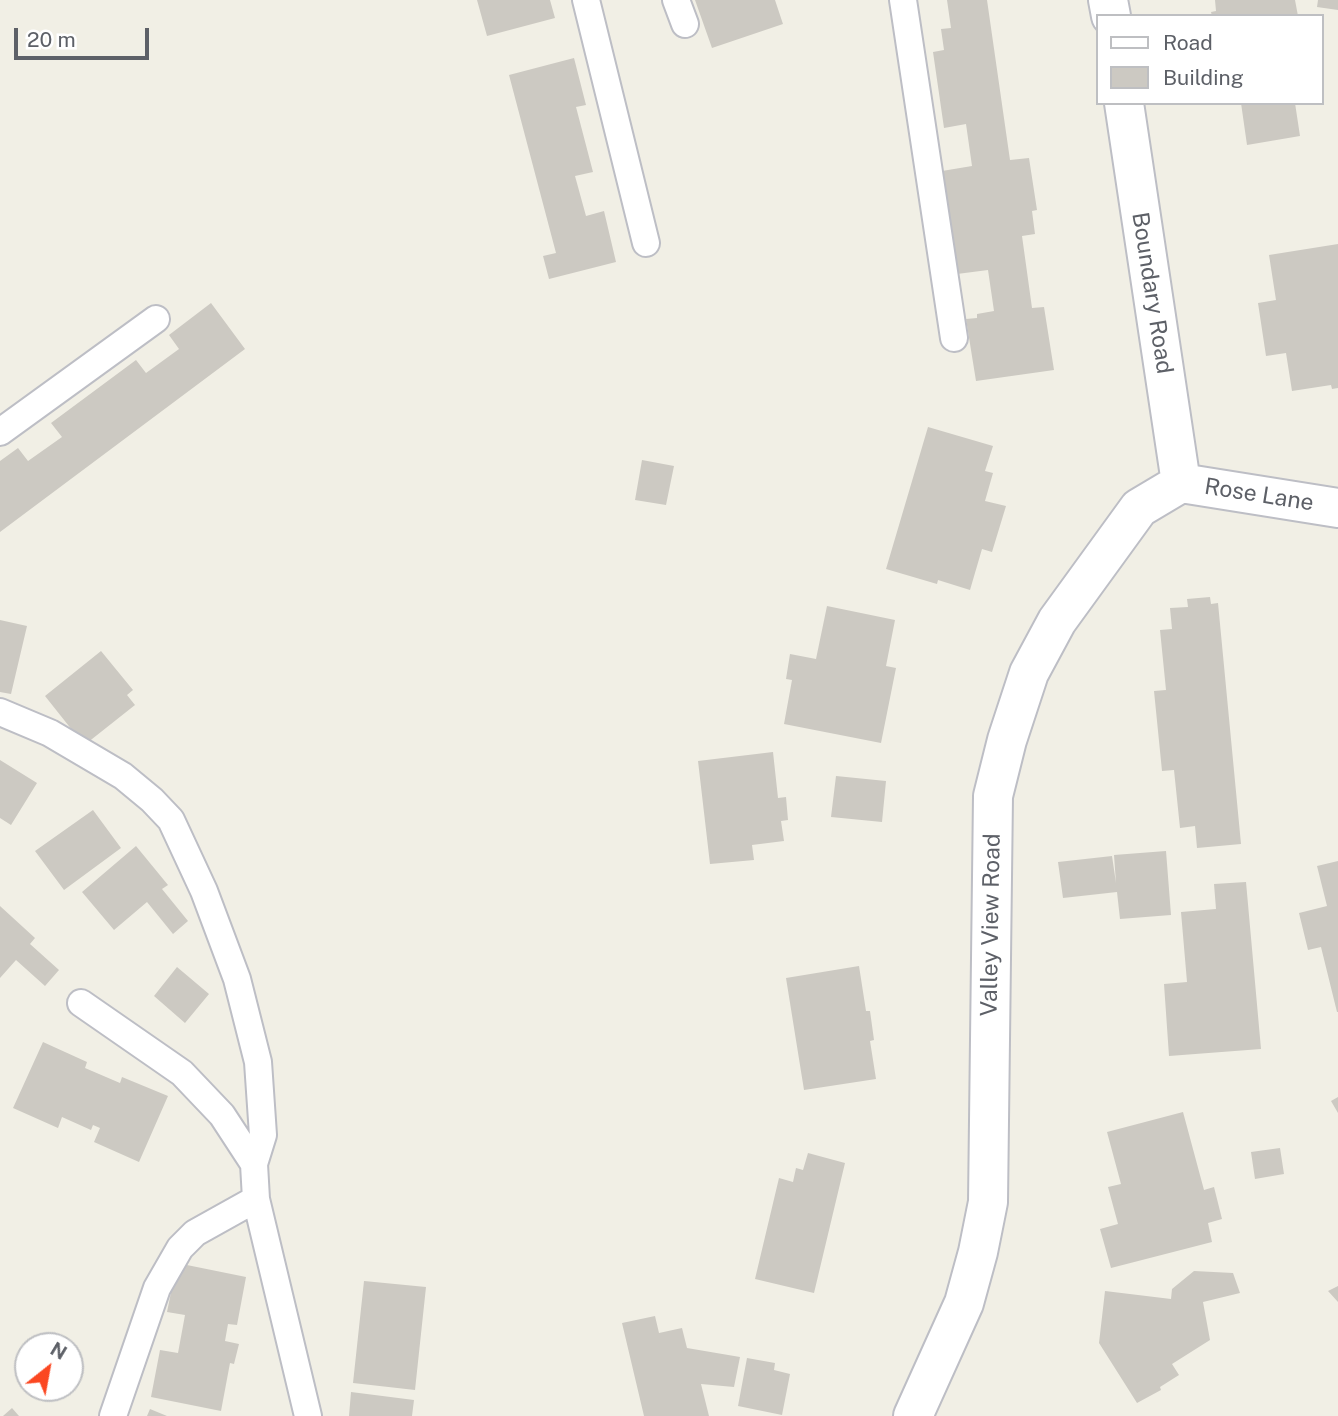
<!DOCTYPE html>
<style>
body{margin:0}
#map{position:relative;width:1338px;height:1416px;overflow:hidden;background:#f1efe5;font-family:"Public Sans",sans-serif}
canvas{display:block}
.legend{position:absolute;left:1096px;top:14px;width:228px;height:91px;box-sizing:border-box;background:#fff;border:2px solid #bebfc2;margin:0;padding:9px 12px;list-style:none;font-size:21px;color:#5d6067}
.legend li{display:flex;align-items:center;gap:14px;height:35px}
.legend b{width:35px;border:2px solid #bebfc2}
.north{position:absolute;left:14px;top:1332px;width:70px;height:70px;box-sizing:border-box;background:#fff;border:2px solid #bebfc2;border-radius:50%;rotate:31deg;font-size:19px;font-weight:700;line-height:28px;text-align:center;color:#5d6067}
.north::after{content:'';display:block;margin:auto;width:24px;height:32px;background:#fb4721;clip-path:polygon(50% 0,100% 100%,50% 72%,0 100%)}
.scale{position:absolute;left:14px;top:28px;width:135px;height:32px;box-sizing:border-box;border:4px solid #5d6067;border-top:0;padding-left:9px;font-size:21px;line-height:24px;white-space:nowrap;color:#5d6067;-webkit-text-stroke:5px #fff;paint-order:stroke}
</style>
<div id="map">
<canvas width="1338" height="1416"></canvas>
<ul class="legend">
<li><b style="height:9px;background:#fff"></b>Road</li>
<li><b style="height:19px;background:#ccc9c2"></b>Building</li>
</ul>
<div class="north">N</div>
<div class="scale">20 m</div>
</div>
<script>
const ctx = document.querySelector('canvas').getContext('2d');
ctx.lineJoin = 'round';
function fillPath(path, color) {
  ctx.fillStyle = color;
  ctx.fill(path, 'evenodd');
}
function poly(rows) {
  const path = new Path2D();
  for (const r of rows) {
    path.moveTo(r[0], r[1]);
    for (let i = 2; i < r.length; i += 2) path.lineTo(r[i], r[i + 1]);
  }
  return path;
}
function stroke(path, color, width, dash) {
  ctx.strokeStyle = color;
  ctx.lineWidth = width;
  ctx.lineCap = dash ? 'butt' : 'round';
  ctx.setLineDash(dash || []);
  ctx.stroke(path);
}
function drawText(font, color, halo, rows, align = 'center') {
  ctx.font = font + ' "Public Sans",sans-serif';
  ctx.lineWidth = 7;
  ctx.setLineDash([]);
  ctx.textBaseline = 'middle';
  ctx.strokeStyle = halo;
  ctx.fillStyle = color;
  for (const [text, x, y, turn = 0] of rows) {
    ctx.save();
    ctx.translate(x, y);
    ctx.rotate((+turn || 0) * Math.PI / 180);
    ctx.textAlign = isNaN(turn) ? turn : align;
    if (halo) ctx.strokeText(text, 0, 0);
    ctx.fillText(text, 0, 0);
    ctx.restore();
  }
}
const building = poly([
 [477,0,550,0,555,18,487,36],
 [695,0,775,0,783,24,712,48],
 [947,0,987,0,1010,160,1029,158,1037,210,1032,211,1035,234,1022,236,1032,308,1044,307,1054,370,976,381,966,319,977,318,977,314,994,311,988,270,957,274,942,171,972,166,966,124,944,128,933,52,944,50,941,29,951,28],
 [1215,0,1295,0,1298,16,1212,16,1211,12,1216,11],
 [1318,0,1338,0,1338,10,1317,7],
 [574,58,586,105,576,107,593,172,575,176,586,216,604,211,616,262,549,279,543,256,556,253,509,75],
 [1241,103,1295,103,1300,136,1247,145],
 [1338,244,1338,388,1332,389,1331,385,1292,391,1286,353,1266,356,1258,303,1276,300,1269,255],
 [211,303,245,349,0,532,0,461,18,448,28,461,62,437,51,423,136,360,146,373,179,349,169,335],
 [928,427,993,446,985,471,993,473,985,501,1006,506,992,552,982,549,970,590,938,580,937,584,886,569],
 [642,460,674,466,666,505,635,500],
 [1210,597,1211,604,1218,603,1241,844,1197,848,1195,826,1180,828,1174,770,1162,771,1154,691,1166,690,1160,630,1172,629,1170,608,1188,607,1187,599],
 [827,606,895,620,886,666,896,668,881,743,784,724,792,680,786,679,790,654,816,659],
 [0,620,27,626,11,694,0,692],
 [101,651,133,690,127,695,135,705,87,743,78,733,76,735,45,696],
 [773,752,778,798,786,797,788,820,781,821,784,841,752,845,754,860,710,864,698,761],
 [0,760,37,783,11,825,0,818],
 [836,776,886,781,882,822,831,817],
 [93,810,121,848,64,890,35,851],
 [136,846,168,885,162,889,188,921,173,934,147,902,114,930,82,892],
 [1166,851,1171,915,1120,919,1117,892,1063,898,1058,862,1112,856,1116,883,1114,855],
 [1338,861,1338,1012,1337,1012,1321,947,1308,950,1299,913,1327,906,1317,866],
 [1246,882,1261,1049,1169,1056,1164,984,1187,982,1181,912,1216,909,1214,884],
 [0,906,35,938,30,944,59,970,45,986,16,960,0,978],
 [859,966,866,1011,870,1011,874,1040,870,1041,876,1079,804,1090,786,978],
 [177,967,209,994,185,1023,154,996],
 [43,1042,87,1062,85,1068,120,1083,122,1077,168,1096,139,1162,94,1142,100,1128,93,1125,91,1130,62,1117,58,1128,13,1108],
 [1338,1097,1338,1113,1331,1101],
 [1183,1112,1204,1190,1214,1187,1222,1219,1208,1223,1212,1242,1111,1268,1100,1229,1118,1224,1108,1187,1121,1184,1107,1132],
 [1280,1148,1284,1174,1255,1179,1251,1152],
 [808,1153,845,1163,814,1293,755,1279,779,1178,793,1182,796,1168,803,1170],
 [177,1263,246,1277,237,1325,228,1324,225,1341,239,1344,234,1364,230,1363,221,1411,151,1397,160,1350,178,1353,185,1315,167,1312],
 [1194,1271,1233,1273,1240,1293,1203,1302,1210,1340,1172,1364,1179,1375,1160,1387,1161,1390,1137,1403,1099,1343,1105,1291,1171,1299,1172,1289],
 [364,1281,426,1287,415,1390,353,1383],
 [1338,1286,1338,1302,1328,1291],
 [655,1316,659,1333,682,1328,687,1348,740,1357,734,1387,701,1384,709,1416,644,1416,622,1323],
 [747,1358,775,1363,774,1370,790,1374,782,1415,738,1406],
 [351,1392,414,1400,412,1416,349,1416],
 [12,1408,19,1416,3,1416],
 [150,1409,167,1416,147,1416]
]);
const lane = poly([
 [586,0,646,243],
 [676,0,685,24],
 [903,0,954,338],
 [0,432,156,319],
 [0,712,50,733,123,776,152,800,171,820,204,891,237,979,258,1062,263,1135,254,1164],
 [81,1003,182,1073,222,1115,254,1164,256,1199,308,1416],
 [113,1416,157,1288,180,1248,195,1233,256,1199]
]);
const street = poly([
 [1108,0,1111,16],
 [1124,103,1181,483],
 [1181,483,1338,508],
 [913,1416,964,1303,978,1252,988,1202,993,796,1007,740,1029,673,1057,621,1139,508,1181,483]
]);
const streetNames = [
 ["Boundary Road",1152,293,81],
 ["Rose Lane",1259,495,9],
 ["Valley View Road",991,925,-89]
];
fillPath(building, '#ccc9c2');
stroke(lane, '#bdbec5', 30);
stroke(street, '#bdbec5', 42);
stroke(lane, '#fff', 26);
stroke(street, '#fff', 38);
drawText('23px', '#5d6067', '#fff', streetNames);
</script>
